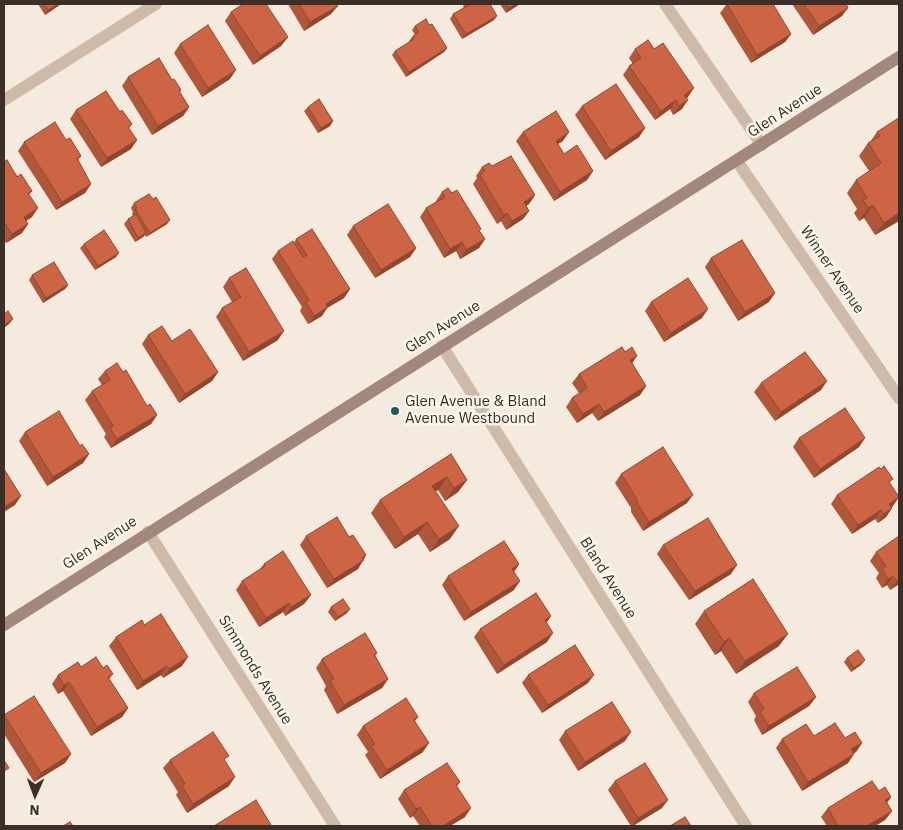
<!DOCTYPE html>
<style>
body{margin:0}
#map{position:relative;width:903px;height:830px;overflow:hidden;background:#f4eade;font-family:"IBM Plex Sans",sans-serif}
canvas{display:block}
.frame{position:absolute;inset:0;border:5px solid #3a2f29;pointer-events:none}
.north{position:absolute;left:10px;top:770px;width:50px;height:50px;-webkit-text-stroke:4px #fbf4eb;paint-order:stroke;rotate:182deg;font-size:14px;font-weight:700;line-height:20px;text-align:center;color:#3a2f29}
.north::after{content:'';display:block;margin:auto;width:18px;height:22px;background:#3a2f29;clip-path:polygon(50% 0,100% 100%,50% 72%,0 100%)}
</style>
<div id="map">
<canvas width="903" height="830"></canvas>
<div class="frame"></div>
<div class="north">N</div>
</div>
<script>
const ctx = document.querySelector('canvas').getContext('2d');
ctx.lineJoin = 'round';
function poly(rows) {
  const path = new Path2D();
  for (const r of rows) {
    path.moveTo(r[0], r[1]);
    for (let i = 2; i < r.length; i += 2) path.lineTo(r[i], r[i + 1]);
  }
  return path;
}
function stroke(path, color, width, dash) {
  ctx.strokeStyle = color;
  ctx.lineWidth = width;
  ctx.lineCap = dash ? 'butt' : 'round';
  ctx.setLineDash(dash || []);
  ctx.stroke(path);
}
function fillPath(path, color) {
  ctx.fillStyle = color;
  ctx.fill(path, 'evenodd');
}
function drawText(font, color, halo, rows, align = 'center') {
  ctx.font = font + ' "IBM Plex Sans",sans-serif';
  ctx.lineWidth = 5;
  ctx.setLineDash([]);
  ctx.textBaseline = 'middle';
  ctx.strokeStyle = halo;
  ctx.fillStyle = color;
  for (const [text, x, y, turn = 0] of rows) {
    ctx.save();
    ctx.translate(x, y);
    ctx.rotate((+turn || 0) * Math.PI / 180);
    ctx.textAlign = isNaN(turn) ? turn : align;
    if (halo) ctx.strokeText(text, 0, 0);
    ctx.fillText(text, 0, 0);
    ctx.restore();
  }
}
const street = poly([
 [665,4,762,145],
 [4,100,156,4],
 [737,161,899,398],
 [442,346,746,826],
 [148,532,335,826]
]);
const secondary = poly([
 [4,625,899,57]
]);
const wall = poly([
 [38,4,61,4,45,15],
 [288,4,336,4,331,14,304,31],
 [465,4,490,4,494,20,462,39,450,19,453,14,464,8,463,6],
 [500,4,520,4,506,13],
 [727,4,791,34,785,42,751,63,720,13],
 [792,4,846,4,842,16,813,35],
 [231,12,288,37,281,46,253,65,225,21],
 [429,25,447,48,444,52,406,77,392,55,395,51,410,42,409,41,413,36,415,35,412,30,415,26],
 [180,44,230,79,202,97,174,53],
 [635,49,688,97,687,98,682,109,673,115,670,109,655,120,623,75,629,66,633,64,629,58],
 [128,77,172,80,181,90,180,92,189,107,183,116,152,135,122,86],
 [582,106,645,128,639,137,605,160,575,115],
 [308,107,333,121,330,126,318,133,304,111],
 [76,110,120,112,132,124,129,128,131,149,101,167,70,119],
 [899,122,899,221,875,235,864,218,859,221,854,213,857,209,847,193,856,180,869,171,859,156,868,143,870,142,877,132],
 [523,132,563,141,558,144,564,154,593,171,587,180,554,201,516,141],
 [66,140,81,156,78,160,91,184,85,193,56,210,18,151,24,142],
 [4,162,32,191,29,195,32,217,26,221,28,224,22,233,6,243,4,240],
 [492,166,535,195,529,204,526,206,529,211,523,219,506,230,501,221,497,224,473,184,477,178,476,176,482,167],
 [442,192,480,231,485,239,479,248,460,259,456,251,444,258,420,217,426,208,436,202,436,201],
 [134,203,167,224,146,237,145,235,143,237,135,242,124,224,128,219,133,216,132,214,133,212,131,208],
 [353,226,416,248,410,257,375,278,347,235],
 [296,239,350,289,344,298,327,308,322,316,308,324,300,311,302,307,272,259,278,251,294,243],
 [84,244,116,257,95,270,80,248],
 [711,258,769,302,738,321,705,267],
 [32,275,68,285,65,289,43,303,29,280],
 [229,278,278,340,243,361,216,317,222,308,232,302,223,287],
 [651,302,702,318,664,342,645,311],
 [148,335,172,341,218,372,212,381,179,403,142,344],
 [632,363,646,386,640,395,598,421,592,413,577,423,566,407,572,398,579,393,572,383,579,374],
 [105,371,123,372,147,406,157,415,151,424,111,448,104,437,106,434,85,400,92,391,102,385,98,379],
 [761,383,821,390,775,421,754,392],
 [25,432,80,446,89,454,83,463,47,486,19,441],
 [799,438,865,438,859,447,814,478,793,447],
 [451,454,467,480,458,492,445,501,438,490,435,491,450,539,430,552,418,534,395,549,371,513,380,500],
 [621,474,687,503,643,531,631,512,631,508,615,483],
 [891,484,893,506,892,507,892,508,886,517,878,523,875,519,852,534,831,504,837,495],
 [306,536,366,555,358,569,327,588,300,545],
 [663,545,731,574,689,600,657,554],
 [876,552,899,584,890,590,887,585,882,588,876,578,879,573,870,561],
 [264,564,311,595,304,604,285,616,283,612,259,627,236,590,242,581,259,570],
 [519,564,514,572,514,590,464,621,442,585,448,576],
 [331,607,347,613,335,621,328,612],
 [704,611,779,646,736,674,721,651,715,655,695,624],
 [551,616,546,623,547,642,497,674,474,637,480,629],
 [144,625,182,666,163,678,161,675,137,690,109,646,116,637],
 [377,653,375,656,388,679,382,688,337,714,324,690,326,686,316,668,322,659],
 [847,658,861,665,851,672,844,662],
 [81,667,103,668,113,674,109,679,128,708,122,717,91,736,63,691,58,694,52,684,58,675],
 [528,675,588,683,542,713,522,683],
 [754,693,816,697,809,706,762,735,754,720,756,716,748,702],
 [4,715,71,754,65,763,34,782,4,734],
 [418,717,415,721,423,752,380,779,365,755,368,752,357,735,363,726],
 [565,731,625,741,578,771,559,740],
 [814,736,845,738,862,743,856,752,854,753,848,763,802,791,776,748,782,739],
 [170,760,225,761,229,786,187,813,176,795,178,792,163,768],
 [615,781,662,808,633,826,631,826,608,790],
 [460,782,457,786,465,817,450,826,420,826,413,816,410,818,398,799,404,790],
 [891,797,887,803,892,811,885,820,875,826,827,826,821,817,828,808]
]);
const shadedWall = poly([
 [58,4,61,4,45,15,48,10],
 [516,4,520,4,506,13,509,8],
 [338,6,331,14,304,31,310,22],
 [848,8,842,16,813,35,819,26],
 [497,16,494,20,462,39,466,34],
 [791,34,785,42,751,63,757,55],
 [288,37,281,46,253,65,260,56],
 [447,48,444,52,406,77,409,72],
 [236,70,230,79,202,97,208,88],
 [694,88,688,97,678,104,684,95],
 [676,100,670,109,655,120,661,111],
 [688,100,682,109,673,115,679,106],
 [189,107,183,116,152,135,158,126],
 [333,121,330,126,318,133,321,128],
 [645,128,639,137,605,160,611,151],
 [569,132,563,141,549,149,556,141],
 [137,140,131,149,101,167,107,158],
 [593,171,587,180,554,201,560,192],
 [91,184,85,193,56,210,62,202],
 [535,195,529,204,518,211,524,202],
 [873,205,864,218,859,221,868,208],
 [38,208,32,217,18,226,24,217],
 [529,211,523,219,506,230,512,221],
 [507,213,501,221,497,224,504,215],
 [899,213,899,221,875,235,884,223],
 [170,220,167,224,146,237,150,233],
 [28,224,22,233,6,243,12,234],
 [146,233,143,237,135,242,138,238],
 [485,239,479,248,460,259,466,250],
 [462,242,456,251,444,258,450,249],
 [416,248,410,257,375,278,381,270],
 [119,253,116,257,95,270,98,266],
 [68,285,65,289,43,303,46,298],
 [350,289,344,298,327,308,322,316,308,324,314,316,326,304],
 [775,293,769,302,738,321,745,312],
 [708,309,702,318,664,342,671,333],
 [13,319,9,324,4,328,4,325],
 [284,331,278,340,243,361,249,352],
 [637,356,631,365,630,360],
 [218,372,212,381,179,403,185,394],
 [827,381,821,390,775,421,781,412],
 [646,386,640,395,598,421,604,412],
 [599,404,592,413,577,423,583,414],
 [157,415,151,424,111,448,117,439],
 [865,438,859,447,814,478,820,469],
 [89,454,83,463,47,486,53,477],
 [447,477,438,490,423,499,432,486],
 [467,480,458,492,445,501,454,488],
 [693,495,687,503,643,531,649,522],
 [21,496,15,505,4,512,4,507],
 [899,497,893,506,883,513,889,504],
 [892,508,886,517,878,523,884,514],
 [881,510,875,519,852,534,858,525],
 [427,522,418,534,395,549,404,537],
 [459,526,450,539,430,552,439,539],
 [366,555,358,569,327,588,334,579],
 [519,564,513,573,512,569],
 [737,565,731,574,689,600,695,591],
 [893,576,887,585,882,588,888,579],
 [899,579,899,584,890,590,897,581],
 [520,581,514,590,464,621,471,612],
 [311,595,304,604,285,616,291,607],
 [289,603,283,612,259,627,266,618],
 [350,609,347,613,335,621,338,617],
 [551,616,545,625,545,620],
 [553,633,547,642,497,674,504,665],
 [788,634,779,646,736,674,745,661],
 [729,638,721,651,715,655,724,642],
 [188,657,182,666,163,678,169,669],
 [865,660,861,665,851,672,854,668],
 [167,666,161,675,137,690,143,681],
 [594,675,588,683,542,713,548,705],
 [388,679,382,688,337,714,344,705],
 [69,682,63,691,58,694,64,685],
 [816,697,809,706,762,735,769,726],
 [128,708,122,717,91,736,97,727],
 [631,732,625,741,578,771,585,762],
 [429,743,423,752,380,779,387,770],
 [862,743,856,752,845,758,851,749],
 [71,754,65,763,34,782,41,773],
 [854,754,848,763,802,791,808,782],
 [235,777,229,786,187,813,193,804],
 [891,797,885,805,885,800],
 [668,800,662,808,632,826,638,818],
 [420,807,413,816,410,818,416,809],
 [471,808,465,817,450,826,443,826],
 [892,811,885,820,875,826,867,826]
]);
const building = poly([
 [44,4,58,4,48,10,44,4],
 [243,4,266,4,288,37,260,56,231,12,243,4],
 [299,4,336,4,338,6,310,22,299,4],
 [468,4,490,4,497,16,466,34,453,14,469,5,468,4],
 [506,4,516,4,509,8,506,4],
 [727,4,773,4,791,34,757,55,727,4],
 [804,4,846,4,848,8,819,26,804,4],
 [426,19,429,25,432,24,447,48,409,72,395,51,414,39,413,36,419,32,415,26,426,19],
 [208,25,236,70,208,88,180,44,208,25],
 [648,40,654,49,663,43,694,88,684,95,688,100,679,106,676,100,661,111,629,66,641,58,635,49,648,40],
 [159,58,172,80,174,79,181,90,179,91,189,107,158,126,128,77,159,58],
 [616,84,645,128,611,151,582,106,616,84],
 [106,91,120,112,122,110,132,124,128,127,137,140,107,158,76,110,106,91],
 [319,99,333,121,321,128,308,107,319,99],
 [556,111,569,132,556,141,564,154,577,145,593,171,560,192,523,132,556,111],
 [897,119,899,122,899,213,884,223,873,205,868,208,863,200,867,198,856,180,881,163,868,143,880,136,877,132,897,119],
 [55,122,66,140,70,138,81,156,77,158,91,184,62,202,24,142,55,122],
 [511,156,535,195,524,202,529,211,512,221,507,213,504,215,480,175,485,171,482,167,489,163,492,166,511,156],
 [7,160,17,177,21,174,32,191,28,193,38,208,24,217,28,224,12,234,4,222,4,162,7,160],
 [448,188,452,193,457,190,481,229,479,231,485,239,466,250,462,242,450,249,426,208,445,197,442,192,448,188],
 [149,194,153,199,156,197,170,220,150,233,135,209,137,208,134,203,149,194],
 [388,204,416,248,381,270,353,226,388,204],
 [136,214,146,233,138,238,128,219,136,214],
 [312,229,350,289,326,304,328,307,314,316,306,302,309,300,278,251,293,241,303,257,307,255,296,239,312,229],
 [104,230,119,253,98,266,84,244,104,230],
 [742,240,775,293,745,312,711,258,742,240],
 [54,262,68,285,46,298,32,275,54,262],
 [246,268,284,331,249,352,222,308,241,297,229,278,246,268],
 [688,278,708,309,671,333,651,302,688,278],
 [8,311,13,319,4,325,4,314,8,311],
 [162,326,172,341,190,329,218,372,185,394,148,335,162,326],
 [622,347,625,352,632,347,637,356,630,360,646,386,604,412,599,404,583,414,572,398,587,388,579,374,622,347],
 [805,352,827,381,781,412,761,383,805,352],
 [117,363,123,372,126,370,147,406,150,404,157,415,117,439,110,428,113,426,92,391,110,380,105,371,117,363],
 [845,408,865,438,820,469,799,438,845,408],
 [59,411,80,446,82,444,89,454,53,477,25,432,59,411],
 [663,447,693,495,649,522,637,503,637,499,621,474,663,447],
 [451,454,467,480,454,488,447,477,432,486,459,526,439,539,427,522,404,537,380,500,451,454],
 [884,466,893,479,889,482,899,497,889,504,892,508,884,514,881,510,858,525,837,495,879,467,881,469,884,466],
 [4,469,21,496,4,507,4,469],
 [337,517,349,537,353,535,366,555,362,558,364,560,334,579,306,536,337,517],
 [708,518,737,565,695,591,663,545,708,518],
 [899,536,899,579,897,581,893,576,888,579,882,569,886,566,876,552,899,536],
 [504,541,519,564,512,569,520,581,471,612,448,576,504,541],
 [283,551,311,595,291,607,289,603,266,618,242,581,265,566,264,564,283,551],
 [753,579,788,634,745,661,729,638,724,642,704,611,753,579],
 [536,593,551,616,545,620,553,633,504,665,480,629,536,593],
 [343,599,350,609,338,617,331,607,343,599],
 [161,614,188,657,169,669,167,666,143,681,116,637,142,620,144,625,161,614],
 [365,633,377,653,374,654,388,679,344,705,330,681,334,679,322,659,365,633],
 [575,645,594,675,548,705,528,675,575,645],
 [858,650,865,660,854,668,847,658,858,650],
 [96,657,103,668,107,665,113,674,108,677,128,708,97,727,69,682,64,685,58,675,78,662,81,667,96,657],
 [797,667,816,697,769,726,760,712,764,709,754,693,797,667],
 [34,696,71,754,41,773,4,715,34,696],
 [406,698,418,717,414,720,429,743,387,770,371,746,375,744,363,726,406,698],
 [612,702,631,732,585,762,565,731,612,702],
 [835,723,845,738,855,732,862,743,851,749,854,754,808,782,782,739,806,724,814,736,835,723],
 [213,732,229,756,224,759,235,777,193,804,182,786,185,784,170,760,213,732],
 [4,760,9,768,4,771,4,760],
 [447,763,460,782,456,785,471,808,443,826,432,826,420,807,416,809,404,790,447,763],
 [645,763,668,800,638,818,615,781,645,763],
 [872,781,879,791,885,787,891,797,885,800,892,811,867,826,838,826,828,808,872,781],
 [256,800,271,825,269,826,214,826,256,800],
 [685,817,691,826,670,826,685,817],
 [70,822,73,826,63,826,70,822]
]);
const markers = [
 [395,411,5,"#1c5a5f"]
];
const streetNames = [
 ["Glen Avenue",785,111,-33],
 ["Winner Avenue",832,270,56],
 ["Glen Avenue",443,327,-32],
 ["Glen Avenue",100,543,-33],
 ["Bland Avenue",608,578,58],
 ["Simmonds Avenue",255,670,58]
];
const poiNames = [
 ["Glen Avenue & Bland",405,402],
 ["Avenue Westbound",405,419]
];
stroke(street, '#cdbaa9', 12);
stroke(secondary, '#a1887a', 12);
fillPath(wall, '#b0573a');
fillPath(shadedWall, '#904730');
fillPath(building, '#cd6544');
stroke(building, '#904730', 1);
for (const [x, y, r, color] of markers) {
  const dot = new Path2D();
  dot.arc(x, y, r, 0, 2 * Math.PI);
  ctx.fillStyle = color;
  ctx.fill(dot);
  stroke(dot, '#fbf4eb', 2);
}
drawText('15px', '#3a2f29', '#fbf4eb', streetNames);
drawText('15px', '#3a2f29', '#fbf4eb', poiNames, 'left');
</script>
